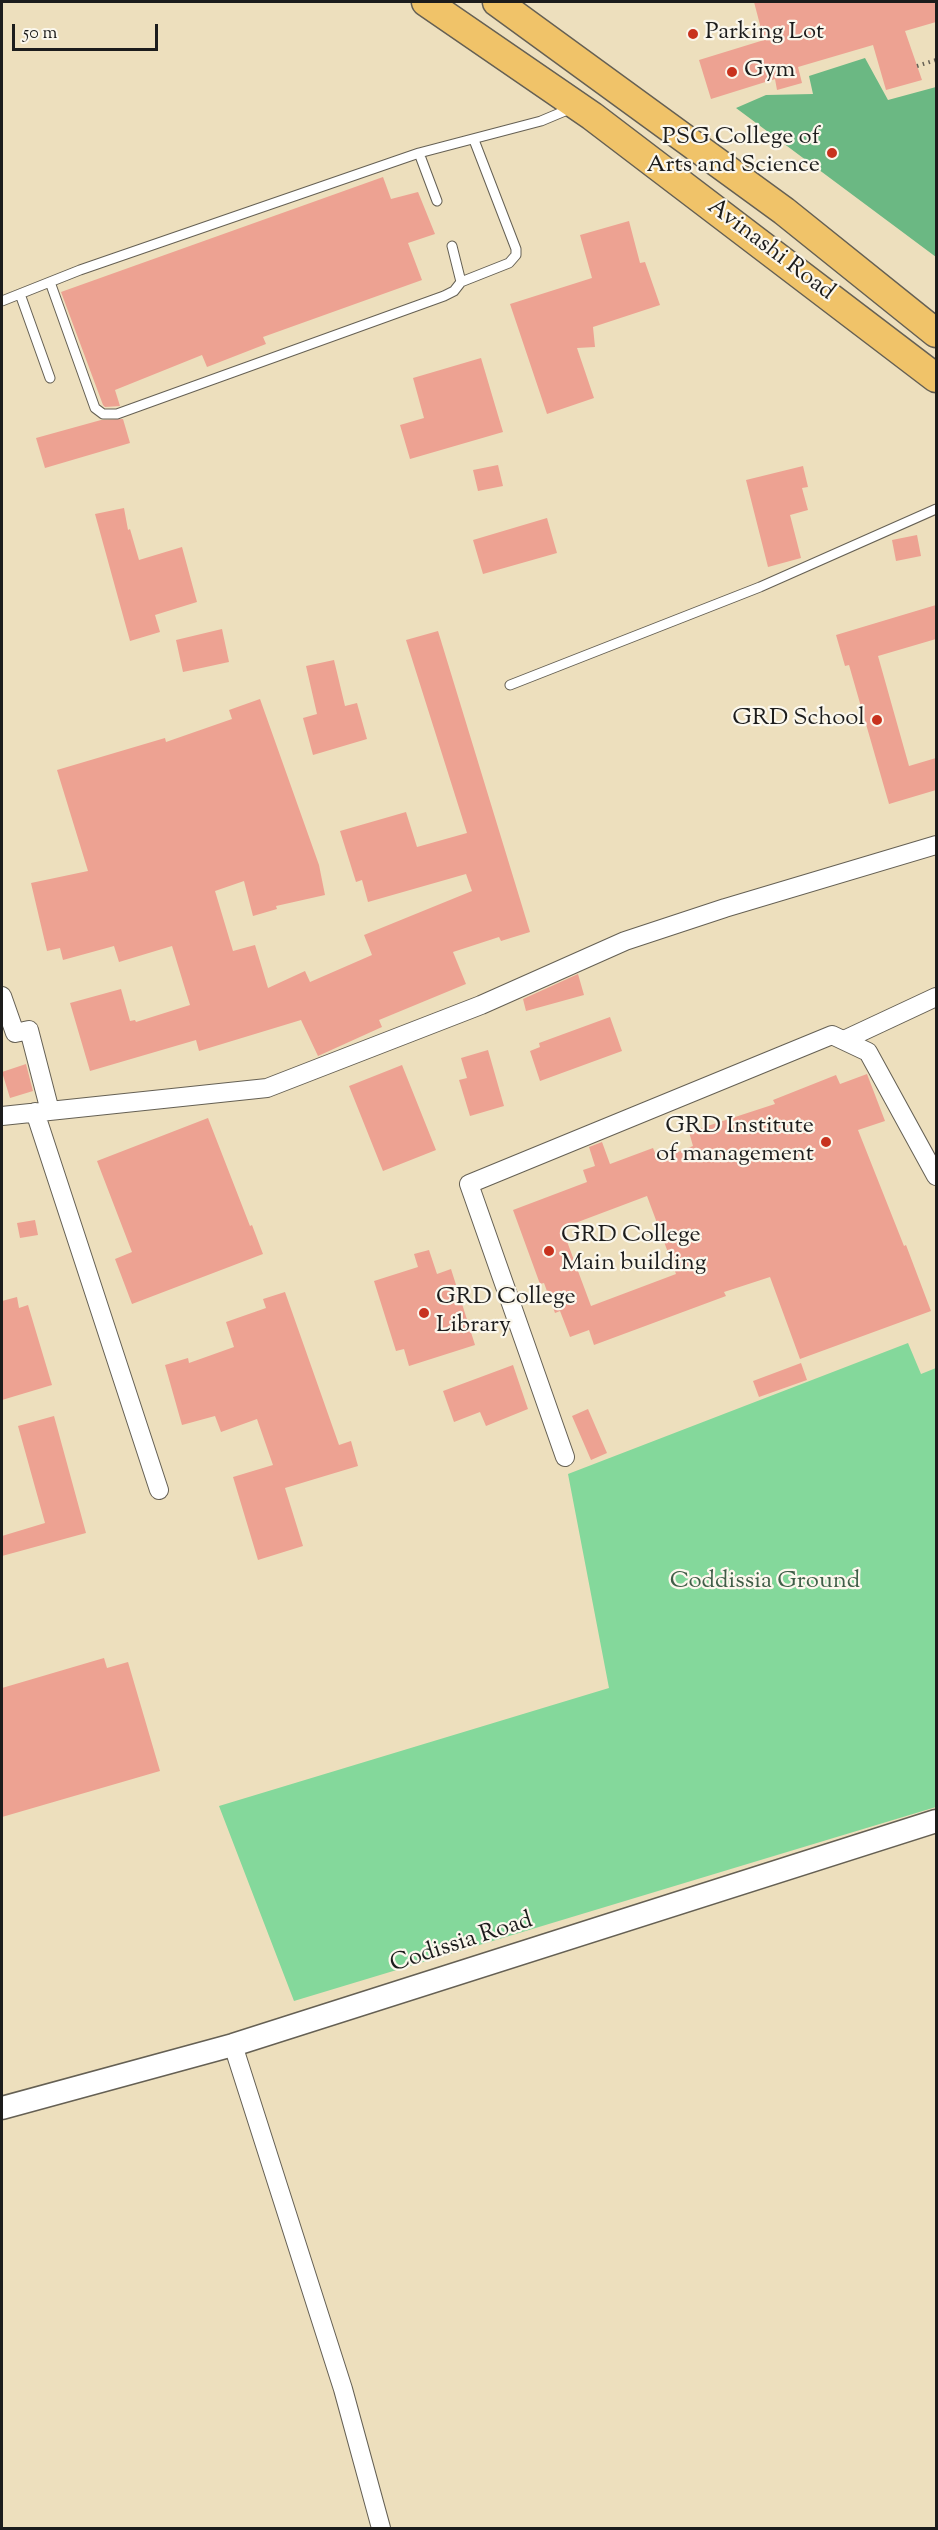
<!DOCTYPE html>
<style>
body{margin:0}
#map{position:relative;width:938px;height:2530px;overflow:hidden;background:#eddfbd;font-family:"Sorts Mill Goudy",serif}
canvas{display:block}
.frame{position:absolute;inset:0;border:3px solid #1c1c1c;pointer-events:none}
.scale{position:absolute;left:12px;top:24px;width:146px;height:27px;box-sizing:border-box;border:3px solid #1c1c1c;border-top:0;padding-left:8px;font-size:18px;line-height:21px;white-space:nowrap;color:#1c1c1c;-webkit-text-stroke:4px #fbf7ec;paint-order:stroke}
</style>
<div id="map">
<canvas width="938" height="2530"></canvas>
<div class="frame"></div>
<div class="scale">50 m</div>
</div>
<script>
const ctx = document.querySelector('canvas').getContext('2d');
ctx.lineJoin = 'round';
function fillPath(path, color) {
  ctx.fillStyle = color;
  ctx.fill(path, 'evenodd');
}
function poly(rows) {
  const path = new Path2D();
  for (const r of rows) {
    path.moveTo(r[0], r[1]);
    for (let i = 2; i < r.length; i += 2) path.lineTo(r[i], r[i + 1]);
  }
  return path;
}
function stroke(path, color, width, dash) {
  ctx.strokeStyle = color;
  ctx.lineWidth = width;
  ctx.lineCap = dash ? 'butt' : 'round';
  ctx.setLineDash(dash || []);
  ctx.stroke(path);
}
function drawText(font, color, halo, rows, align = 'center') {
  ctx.font = font + ' "Sorts Mill Goudy",serif';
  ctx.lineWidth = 4.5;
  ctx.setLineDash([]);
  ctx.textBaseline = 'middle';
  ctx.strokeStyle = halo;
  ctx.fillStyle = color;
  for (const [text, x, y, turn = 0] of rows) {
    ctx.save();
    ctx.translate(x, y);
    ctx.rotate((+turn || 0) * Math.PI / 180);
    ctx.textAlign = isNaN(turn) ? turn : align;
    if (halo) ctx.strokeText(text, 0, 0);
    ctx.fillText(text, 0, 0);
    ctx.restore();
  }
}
const green = poly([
 [908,1343,921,1374,936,1368,936,1807,294,2001,219,1806,609,1688,568,1474]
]);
const forest = poly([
 [865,58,888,100,936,87,936,257,736,108,766,95,813,94,809,76]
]);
const building = poly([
 [754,2,936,2,936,22,905,31,922,80,886,90,873,45,798,67,802,83,777,90,775,79,711,99,699,60,764,40],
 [383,177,391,199,418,192,435,234,408,243,422,280,263,337,266,344,207,367,202,355,115,390,120,406,105,407,103,405,61,292],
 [629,221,640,263,645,262,660,305,593,327,595,347,577,348,594,398,547,414,510,304,592,278,580,235],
 [481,358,503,432,410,459,400,425,424,418,413,378],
 [123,419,130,443,45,468,36,438,101,420],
 [498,465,503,486,478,491,473,470],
 [803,466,808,487,802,488,808,510,790,515,801,558,768,567,746,480],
 [124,508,128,530,130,529,139,560,182,547,197,602,155,615,160,632,130,641,95,514],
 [547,518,557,553,483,574,473,540],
 [917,535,921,556,896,561,892,540],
 [936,605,936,639,878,656,909,766,936,758,936,790,889,804,849,665,845,666,836,635],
 [222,629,229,662,183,672,176,640],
 [438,631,530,932,501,941,499,937,453,952,466,984,379,1020,382,1027,318,1056,301,1020,199,1051,196,1040,90,1071,70,1003,121,989,130,1021,135,1020,136,1022,190,1005,172,946,119,962,114,946,63,960,60,948,47,951,31,883,88,871,57,770,165,738,166,742,232,719,229,710,260,699,319,865,325,895,276,906,277,909,253,916,244,881,215,891,233,951,255,945,268,988,305,971,310,982,372,955,364,935,472,891,466,874,368,902,362,880,356,882,340,831,406,812,417,847,467,833,406,640],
 [334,660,345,706,357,703,367,739,313,755,303,718,317,714,306,666],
 [578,974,584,995,526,1011,523,999],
 [610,1017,622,1051,540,1081,530,1051,540,1047,539,1043],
 [488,1050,504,1106,470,1116,459,1080,467,1078,461,1058],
 [26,1064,33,1091,10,1098,2,1072],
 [402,1065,436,1150,383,1171,349,1086],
 [867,1074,885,1121,858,1130,904,1246,906,1245,931,1311,800,1359,770,1277,724,1292,726,1296,594,1345,589,1330,570,1337,560,1311,555,1313,544,1283,540,1284,513,1210,587,1182,583,1170,595,1166,589,1147,602,1142,610,1164,653,1148,658,1160,693,1146,689,1132,775,1104,773,1100,836,1075,840,1084],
 [647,1196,676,1274,591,1306,562,1228],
 [208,1118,250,1226,252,1225,263,1254,132,1304,115,1259,132,1252,97,1161],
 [35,1220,38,1235,20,1238,17,1223],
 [429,1250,437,1274,451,1269,475,1345,409,1366,404,1349,396,1351,374,1281,418,1267,414,1254],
 [285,1292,339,1445,351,1441,358,1466,285,1488,303,1546,258,1560,233,1477,273,1465,257,1419,221,1432,215,1416,182,1425,165,1365,188,1358,189,1363,234,1347,226,1322,266,1308,263,1299],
 [17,1297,19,1308,28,1305,52,1385,2,1400,2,1301],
 [801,1363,807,1380,759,1397,753,1381],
 [513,1365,528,1409,486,1426,480,1412,454,1422,443,1391],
 [588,1409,607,1453,591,1460,572,1416],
 [54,1416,86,1533,2,1556,2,1536,45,1523,18,1426],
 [104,1658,107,1668,128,1662,160,1771,2,1817,2,1688]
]);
const path = poly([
 [917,66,936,60]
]);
const service = poly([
 [419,153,437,201],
 [50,282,95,408,103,414,117,414,444,296,454,291,461,282,452,246],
 [461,282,509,263,516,255,516,249,474,140],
 [20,294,50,378],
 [2,301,80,270,419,153,541,121,572,108],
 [510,685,760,587,936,509]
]);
const minor = poly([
 [2,996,15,1033,29,1030,50,1111],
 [844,1040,936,997],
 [35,1112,159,1490],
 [2,1116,267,1088,481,1005,625,941,725,908,936,845],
 [565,1457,469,1184,832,1035,868,1052,936,1176],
 [233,2045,343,2389,381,2528]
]);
const tertiary = poly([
 [2,2108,233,2045,936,1821]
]);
const primary = poly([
 [426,2,592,116,936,378],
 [497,2,784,211,936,333]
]);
const markers = [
 [693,34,6,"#c8321e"],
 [732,72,6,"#c8321e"],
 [832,153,6,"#c8321e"],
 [877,720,6,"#c8321e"],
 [826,1142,6,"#c8321e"],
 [549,1251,6,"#c8321e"],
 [424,1313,6,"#c8321e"]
];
const poiNames = [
 ["Parking Lot",705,34],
 ["Gym",744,72],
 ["PSG College of",820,139,"right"],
 ["Arts and Science",820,167,"right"],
 ["GRD School",865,720,"right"],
 ["GRD Institute",814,1128,"right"],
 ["of management",814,1156,"right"],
 ["GRD College",561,1237],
 ["Main building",561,1265],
 ["GRD College",436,1299],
 ["Library",436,1327]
];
const streetNames = [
 ["Avinashi Road",770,251,37],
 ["Codissia Road",462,1944,-18]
];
const parkNames = [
 ["Coddissia Ground",765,1583]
];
fillPath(green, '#84d89b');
fillPath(forest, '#6bb883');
fillPath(building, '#eda292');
stroke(service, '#656054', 11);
stroke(minor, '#656054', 20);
stroke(tertiary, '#656054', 25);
stroke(primary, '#656054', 31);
stroke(path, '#656054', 4, [1.5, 4.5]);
stroke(service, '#fff', 9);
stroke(minor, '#fff', 18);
stroke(tertiary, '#fff', 22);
stroke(primary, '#f0c369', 28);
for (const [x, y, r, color] of markers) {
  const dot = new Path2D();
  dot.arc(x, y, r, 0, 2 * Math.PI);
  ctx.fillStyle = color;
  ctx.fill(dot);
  stroke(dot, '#fbf7ec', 2);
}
drawText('24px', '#1c1c1c', '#fbf7ec', poiNames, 'left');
drawText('24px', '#1c1c1c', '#fbf7ec', streetNames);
drawText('24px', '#405e48', '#fbf7ec', parkNames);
</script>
